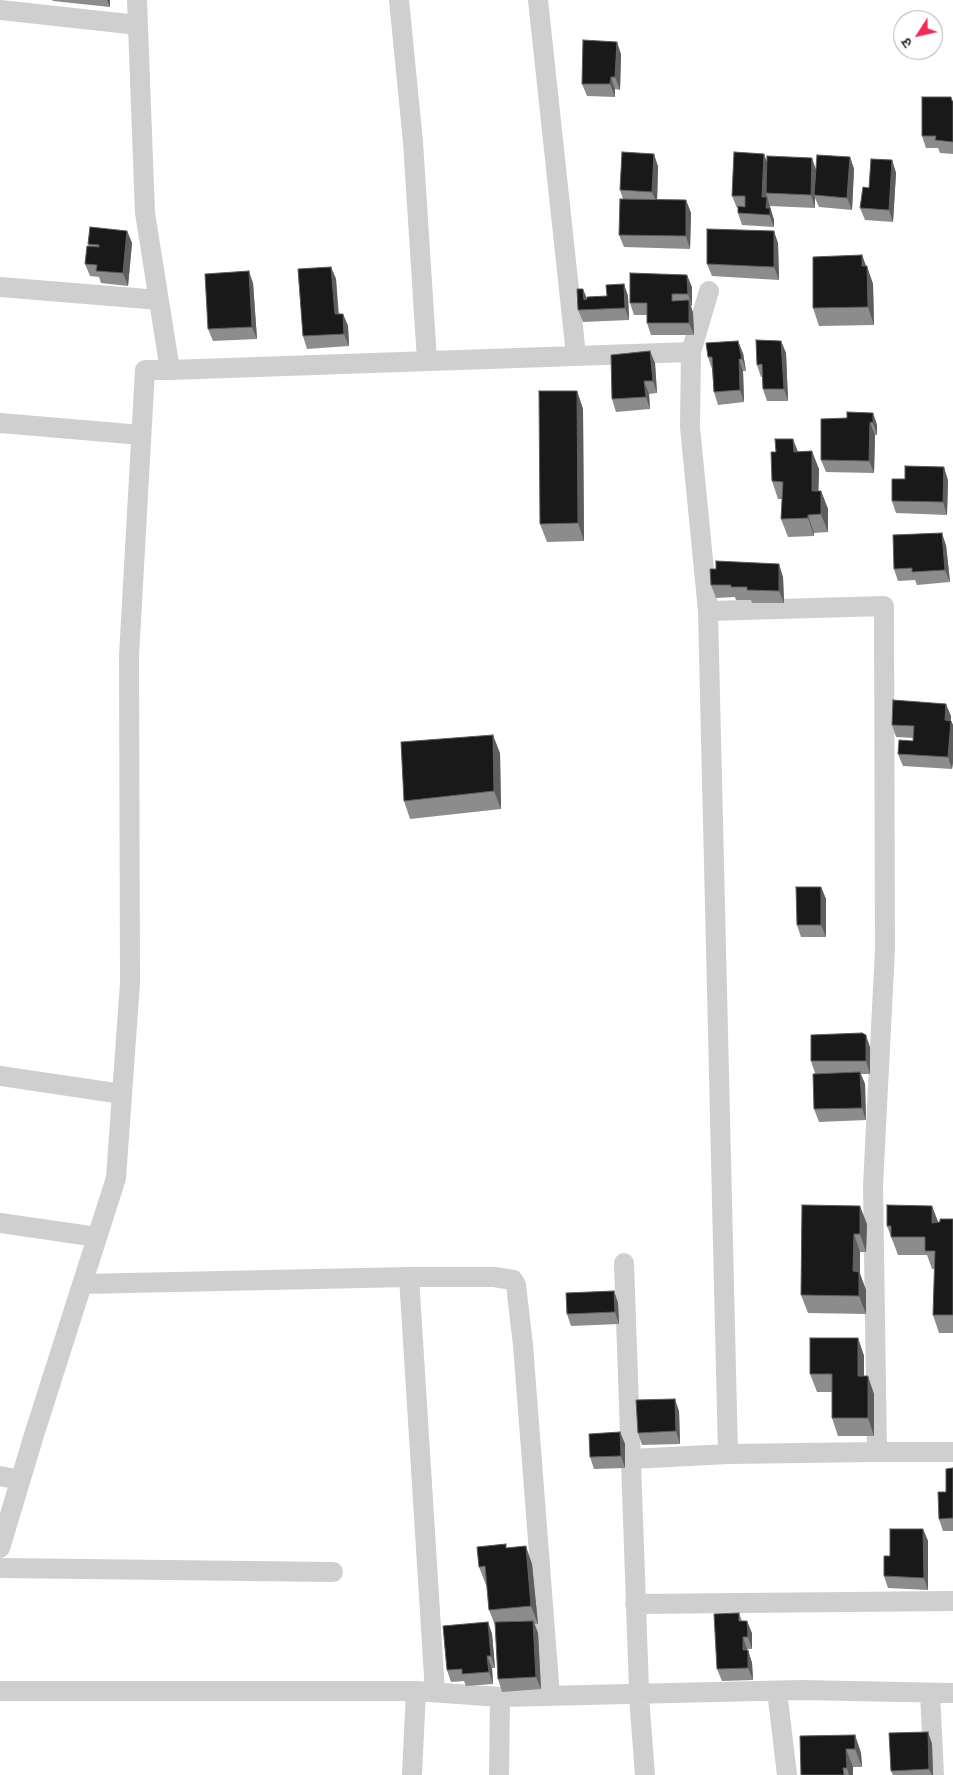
<!DOCTYPE html>
<meta charset="utf-8">
<style>
body{margin:0}
#map{position:relative;width:953px;height:1775px;overflow:hidden;background:#fff;font-family:Lato,"Noto Sans Devanagari",sans-serif}
canvas{display:block}
.north{position:absolute;left:893px;top:10px;width:50px;height:50px;box-sizing:border-box;background:#fff;border:1px solid #adadad;border-radius:50%;rotate:235deg;font-size:14px;font-weight:700;line-height:20px;text-align:center;color:#323232}
.north::after{content:'';display:block;margin:auto;width:18px;height:22px;background:#f42a56;clip-path:polygon(50% 0,100% 100%,50% 72%,0 100%)}
</style>
<div id="map">
<canvas width="953" height="1775"></canvas>
<div class="north">उ</div>
</div>
<script>
const ctx = document.querySelector('canvas').getContext('2d');
ctx.lineJoin = 'round';
function poly(rows) {
  const path = new Path2D();
  for (const r of rows) {
    path.moveTo(r[0], r[1]);
    for (let i = 2; i < r.length; i += 2) path.lineTo(r[i], r[i + 1]);
  }
  return path;
}
function stroke(path, color, width, dash) {
  ctx.strokeStyle = color;
  ctx.lineWidth = width;
  ctx.lineCap = dash ? 'butt' : 'round';
  ctx.setLineDash(dash || []);
  ctx.stroke(path);
}
function fillPath(path, color) {
  ctx.fillStyle = color;
  ctx.fill(path, 'evenodd');
}
const minor = poly([
 [399,0,413,142,427,360],
 [538,0,576,355],
 [0,10,138,25],
 [0,287,159,300],
 [691,352,690,427,708,611,884,606,885,949,873,1186,877,1452,953,1452],
 [170,370,691,352,709,291],
 [0,423,141,435],
 [708,611,728,1454],
 [0,1076,122,1094],
 [0,1223,97,1237],
 [624,1263,639,1690,637,1694,639,1697,645,1775],
 [409,1277,494,1277,513,1280,516,1285,523,1345,550,1696],
 [82,1284,409,1277,435,1692],
 [631,1459,728,1454,877,1452],
 [0,1476,20,1480],
 [0,1548,34,1435,116,1178,130,983,129,656,145,370,170,370,145,213,137,0],
 [0,1568,333,1572],
 [635,1604,953,1601],
 [0,1691,416,1691],
 [777,1691,787,1775],
 [930,1693,934,1775],
 [500,1697,801,1690,953,1693],
 [412,1775,416,1691,500,1697,499,1775]
]);
const wall = poly([
 [52,0,110,0,110,7,53,1],
 [621,54,620,90,615,89,615,97,587,96,582,84],
 [953,101,953,154,940,153,938,148,926,148,922,136],
 [764,154,767,163,816,169,850,157,854,169,852,210,819,207,815,198,815,208,770,206,767,197,774,220,774,227,742,225,738,213,738,208,737,208,732,196],
 [892,160,896,173,893,222,865,220,860,208,869,188],
 [658,166,657,200,686,200,691,213,690,249,624,247,619,235,623,199,620,190],
 [127,231,132,243,128,286,101,283,99,277,90,276,85,264,89,246,88,244],
 [778,243,779,280,712,276,707,264],
 [862,255,873,284,874,325,819,326,813,308],
 [331,267,336,279,339,314,343,314,348,326,349,346,307,349,303,336],
 [253,283,257,339,213,341,208,329],
 [624,284,628,296,629,320,583,322,578,310,587,298,607,296],
 [692,287,692,306,691,306,693,313,694,335,651,335,647,323,647,315,634,315,630,303],
 [781,341,786,353,788,401,767,401,763,389,762,377,761,377,757,365],
 [743,353,746,371,743,371,744,402,718,405,714,392,712,369,708,357],
 [655,363,657,393,649,394,650,409,616,412,612,399],
 [577,391,583,409,584,541,547,542,540,524],
 [873,413,877,425,877,435,875,435,874,473,826,472,821,460,847,418],
 [798,452,819,469,818,491,821,491,828,509,828,532,814,533,814,536,788,537,781,519,782,499,778,499,772,481],
 [905,479,948,480,947,515,896,513,892,501],
 [946,545,950,582,917,585,915,580,898,581,894,569],
 [783,577,784,603,752,603,751,600,736,600,735,597,716,598,711,585],
 [951,716,950,721,951,721,953,725,953,762,952,769,903,766,898,754,913,741,913,738,896,737,892,725],
 [500,753,501,809,410,819,404,801],
 [821,887,826,899,826,937,801,937,797,925],
 [870,1047,870,1074,861,1074,865,1084,866,1120,819,1122,814,1109,815,1073,811,1061],
 [802,1205,867,1224,866,1252,860,1252,860,1274,866,1290,866,1314,808,1313,801,1295],
 [953,1219,953,1333,939,1333,933,1315,935,1269,932,1269,927,1255,898,1255,887,1226,938,1222],
 [614,1291,618,1303,619,1324,571,1326,567,1314],
 [858,1338,864,1356,864,1376,874,1394,874,1436,838,1436,832,1418,832,1392,817,1392,810,1374],
 [679,1411,680,1444,642,1445,638,1433],
 [620,1432,625,1444,625,1468,594,1469,590,1457],
 [953,1468,953,1531,943,1531,939,1519],
 [923,1529,928,1541,928,1590,888,1588,884,1576,890,1556],
 [507,1548,532,1564,538,1624,535,1624,538,1633,541,1689,502,1692,498,1679,495,1625,489,1610,487,1585,486,1585,479,1567],
 [739,1613,742,1621,752,1633,752,1649,747,1649,747,1650,748,1650,752,1663,753,1680,722,1681,717,1669],
 [488,1622,492,1634,495,1668,492,1668,493,1684,466,1686,464,1681,451,1682,447,1670],
 [928,1732,932,1744,933,1775,893,1775,891,1771],
 [855,1735,861,1753,862,1767,853,1767,853,1775,801,1775]
]);
const shadedWall = poly([
 [107,0,110,0,110,7],
 [617,42,621,54,620,90,615,77],
 [611,77,615,89,615,97,610,84],
 [654,154,658,166,657,204,652,192],
 [764,154,768,166,766,193,774,220,774,227,762,197],
 [850,157,854,169,852,210,847,198],
 [812,158,816,170,814,195,815,198,815,208,811,195],
 [892,160,896,173,893,222,889,210],
 [686,200,691,213,690,249,686,236],
 [127,231,132,243,128,286,123,273],
 [774,231,778,243,779,280,774,267],
 [862,255,867,269,867,266,873,284,874,325,868,307,862,266],
 [331,267,336,279,339,326,335,314],
 [249,271,253,283,257,339,252,327],
 [687,275,692,287,692,306,688,294],
 [624,284,628,296,629,320,625,308],
 [583,289,588,301,584,300],
 [689,300,693,313,694,335,689,323],
 [343,314,348,326,349,346,344,334],
 [738,341,743,353,746,371,742,359],
 [781,341,786,353,788,401,784,389],
 [650,351,655,363,657,393,653,381],
 [739,359,743,371,744,402,740,390],
 [644,381,649,394,650,409,646,397],
 [577,391,583,409,584,541,578,523],
 [873,413,877,425,877,435,873,423],
 [870,422,875,435,874,473,869,461],
 [793,439,800,457,794,452],
 [812,451,819,469,818,509,812,491],
 [944,467,948,480,947,515,943,502],
 [821,491,828,509,828,532,821,514],
 [808,515,814,533,814,536,808,518],
 [942,533,946,545,950,582,945,570],
 [779,564,783,577,784,603,779,591],
 [946,704,951,716,950,733,945,720],
 [951,721,953,725,953,762,952,769,948,757],
 [493,735,500,753,501,809,494,791],
 [821,887,826,899,826,937,821,925],
 [866,1035,870,1047,870,1074,866,1061],
 [860,1072,865,1084,866,1120,862,1108],
 [860,1206,867,1224,866,1252,860,1234],
 [932,1206,939,1224,932,1223],
 [854,1234,860,1252,860,1274,866,1290,866,1314,859,1296,853,1271],
 [614,1291,618,1303,619,1324,615,1312],
 [858,1338,864,1356,864,1394,858,1376],
 [868,1376,874,1394,874,1436,868,1418],
 [675,1399,679,1411,680,1444,676,1431],
 [620,1432,625,1444,625,1468,621,1456],
 [923,1529,928,1541,928,1590,924,1578],
 [526,1546,532,1564,538,1624,531,1606],
 [533,1621,538,1633,541,1689,536,1677],
 [747,1621,752,1633,752,1649,748,1637],
 [488,1622,492,1634,495,1668,491,1656],
 [743,1637,747,1649,747,1663,743,1650],
 [748,1650,752,1663,753,1680,748,1668],
 [487,1656,492,1668,493,1684,489,1672],
 [928,1732,932,1744,933,1775,932,1775,929,1769],
 [855,1735,861,1753,862,1767,855,1749],
 [846,1749,853,1767,853,1775,849,1775,847,1768]
]);
const building = poly([
 [583,40,617,42,615,77,611,77,610,84,582,84,583,40],
 [922,97,951,97,952,101,953,101,953,142,935,140,936,136,922,136,922,97],
 [622,152,654,154,652,192,620,190,622,152],
 [734,152,764,154,762,197,767,197,766,208,770,208,770,215,738,213,738,206,745,207,745,196,732,196,734,152],
 [817,155,850,157,847,198,814,195,817,155],
 [767,156,812,158,811,195,766,193,767,156],
 [871,159,892,160,889,210,860,208,863,187,869,188,871,159],
 [620,199,686,200,686,236,619,235,620,199],
 [90,227,127,231,123,273,96,271,97,265,85,264,87,246,99,247,99,245,88,244,90,227],
 [707,229,774,231,774,267,707,264,707,229],
 [862,255,862,266,867,266,868,307,813,308,813,257,862,255],
 [331,267,335,314,343,314,344,334,303,336,298,269,331,267],
 [249,271,252,327,208,329,205,274,249,271],
 [630,273,687,275,688,294,672,294,672,301,689,300,689,323,647,323,647,303,630,303,630,273],
 [624,284,625,308,578,310,577,289,583,289,584,300,587,299,587,297,607,296,606,285,624,284],
 [756,340,781,341,784,389,763,389,762,364,757,365,756,340],
 [738,341,742,359,739,359,740,390,714,392,712,357,708,357,706,343,738,341],
 [650,351,653,381,644,381,646,397,612,399,611,355,650,351],
 [539,391,577,391,578,523,540,524,539,391],
 [847,412,873,413,873,423,870,422,869,461,821,460,821,419,847,418,847,412],
 [775,439,793,439,794,452,812,451,812,491,821,491,821,514,808,515,808,518,781,519,783,482,772,481,771,452,776,452,775,439],
 [905,466,944,467,943,502,892,501,892,479,905,479,905,466],
 [942,533,945,570,912,572,912,568,894,569,893,535,942,533],
 [716,561,779,564,779,591,747,590,747,587,731,587,731,585,711,585,710,569,716,569,716,561],
 [893,700,946,704,945,720,951,721,948,757,898,754,899,740,913,741,914,726,892,725,893,700],
 [493,735,494,791,404,801,401,742,493,735],
 [796,887,821,887,821,925,797,925,796,887],
 [862,1033,866,1035,866,1061,811,1061,811,1035,862,1033],
 [860,1072,862,1108,814,1109,813,1074,860,1072],
 [802,1205,860,1206,860,1234,854,1234,853,1271,859,1272,859,1296,801,1295,802,1205],
 [887,1205,932,1206,932,1223,940,1222,940,1219,953,1219,953,1315,933,1315,935,1251,925,1251,925,1237,891,1237,891,1226,887,1226,887,1205],
 [614,1291,615,1312,567,1314,566,1293,614,1291],
 [810,1338,858,1338,858,1376,868,1376,868,1418,832,1418,832,1374,810,1374,810,1338],
 [675,1399,676,1431,638,1433,636,1400,675,1399],
 [620,1432,621,1456,590,1457,589,1434,620,1432],
 [953,1468,953,1518,939,1519,938,1492,946,1492,946,1469,953,1468],
 [890,1529,923,1529,924,1578,884,1576,884,1556,890,1556,890,1529],
 [506,1544,506,1548,526,1546,531,1606,489,1610,485,1566,479,1567,477,1547,506,1544],
 [739,1613,739,1621,747,1621,748,1637,743,1637,743,1650,748,1650,748,1668,717,1669,714,1614,739,1613],
 [533,1621,536,1677,498,1679,495,1622,533,1621],
 [488,1622,491,1656,487,1656,489,1672,462,1674,462,1669,447,1670,443,1626,488,1622],
 [928,1732,929,1769,891,1771,889,1733,928,1732],
 [855,1735,855,1749,846,1749,847,1768,843,1768,844,1775,801,1775,800,1736,855,1735]
]);
stroke(minor, '#cfcfcf', 20);
fillPath(wall, '#8c8c8c');
fillPath(shadedWall, '#5e5e5e');
fillPath(building, '#191919');
stroke(building, '#5e5e5e', 1);
</script>
